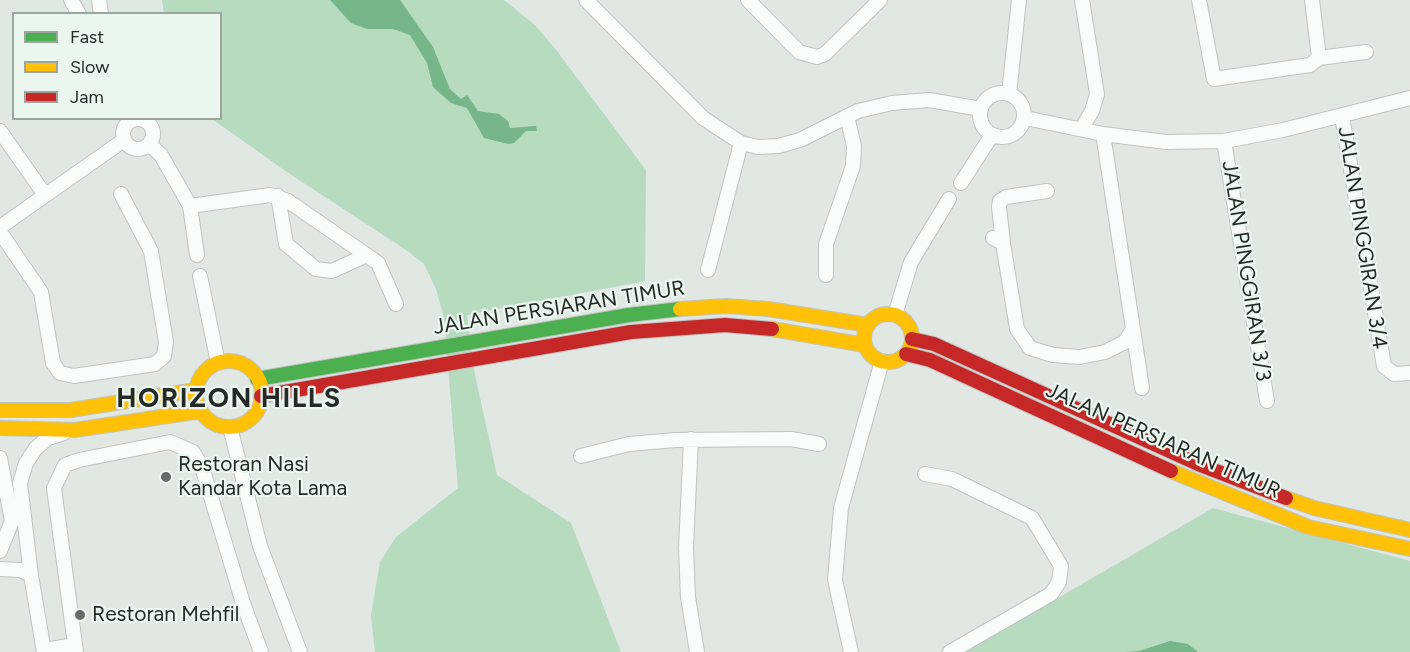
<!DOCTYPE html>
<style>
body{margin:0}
#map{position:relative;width:1410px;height:652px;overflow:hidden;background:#e1e7e2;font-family:Figtree,sans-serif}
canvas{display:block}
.legend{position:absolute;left:12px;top:12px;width:210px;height:108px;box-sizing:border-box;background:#ebf7ee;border:2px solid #9ca59e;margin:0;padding:8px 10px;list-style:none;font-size:18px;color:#252a26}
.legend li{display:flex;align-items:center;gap:12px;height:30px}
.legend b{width:30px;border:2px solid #9ca59e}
</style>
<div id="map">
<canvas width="1410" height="652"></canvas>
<ul class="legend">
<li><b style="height:8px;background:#4caf50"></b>Fast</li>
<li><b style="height:8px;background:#ffc107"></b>Slow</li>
<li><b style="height:8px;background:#c62828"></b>Jam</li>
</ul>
</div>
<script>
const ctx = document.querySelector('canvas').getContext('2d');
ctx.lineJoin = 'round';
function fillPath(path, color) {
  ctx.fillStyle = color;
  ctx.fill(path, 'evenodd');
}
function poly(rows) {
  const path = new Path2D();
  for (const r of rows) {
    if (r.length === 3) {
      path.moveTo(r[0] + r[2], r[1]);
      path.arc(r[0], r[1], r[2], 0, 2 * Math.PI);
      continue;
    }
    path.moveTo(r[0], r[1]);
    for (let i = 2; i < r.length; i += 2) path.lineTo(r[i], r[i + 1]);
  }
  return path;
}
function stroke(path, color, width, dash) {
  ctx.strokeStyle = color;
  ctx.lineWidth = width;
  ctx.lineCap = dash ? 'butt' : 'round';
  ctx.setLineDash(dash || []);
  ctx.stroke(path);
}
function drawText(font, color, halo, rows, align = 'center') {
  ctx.font = font + ' Figtree,sans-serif';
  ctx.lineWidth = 4.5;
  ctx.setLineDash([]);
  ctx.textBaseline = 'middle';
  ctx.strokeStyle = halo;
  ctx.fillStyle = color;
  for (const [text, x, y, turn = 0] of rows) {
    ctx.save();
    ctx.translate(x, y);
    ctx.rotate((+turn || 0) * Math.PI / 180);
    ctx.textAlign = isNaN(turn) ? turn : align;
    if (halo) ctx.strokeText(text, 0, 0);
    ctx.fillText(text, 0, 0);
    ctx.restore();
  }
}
const green = poly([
 [162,0,504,0,535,25,557,51,646,170,645,281,467,315,475,375,497,475,571,523,621,652,375,652,371,615,380,562,396,537,458,488,444,318,436,289,424,264,409,252,287,172,212,119,220,118,220,14,164,13],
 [1213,508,1410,561,1410,652,965,652]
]);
const water = poly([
 [330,0,400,0,433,47,450,89,461,99,467,95,478,111,499,114,508,121,510,128,536,126,537,131,526,131,514,143,508,144,484,138,467,108,451,103,433,87,427,63,410,35,393,29,367,29,351,23],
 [1170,641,1188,644,1198,652,1125,652,1139,651]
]);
const street = poly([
 [71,0,79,14],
 [99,0,101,14],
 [586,0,703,118,741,143,758,147,778,146,800,140,858,111,892,103,929,100,981,109],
 [748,0,799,52,817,57,825,54,880,0],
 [1082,0,1097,94,1092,111,1082,128],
 [1199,0,1214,79,1310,65,1319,58],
 [1312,0,1319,58],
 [1319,58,1366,52],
 [1002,115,22],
 [1009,94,1019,0],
 [1342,116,1384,366,1394,374,1410,373],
 [1025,118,1103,134,1166,142,1224,141,1283,130,1410,98],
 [138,134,15],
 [0,131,45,195],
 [1224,141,1267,401],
 [149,144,161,155,190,206,197,255],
 [961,183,992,135],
 [278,196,286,244,316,269,332,271,367,255],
 [190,206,270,195,288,201,378,263,396,304],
 [0,227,124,140],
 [0,232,41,292,53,363,60,373,74,376,155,364,164,356,166,342,151,251,121,194],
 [993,238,1003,243,1017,329,1030,348,1053,355,1080,357,1105,352,1125,342,1133,329,1103,134],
 [1003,243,999,207,1000,201,1006,197,1047,191],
 [708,270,741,143],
 [826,275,826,244,853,166,854,146,847,116],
 [200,276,218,363],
 [895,315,911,262,949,199],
 [1133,329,1142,388],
 [230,427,260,546,300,652],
 [691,439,686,548,688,597,697,652],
 [581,456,629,444,675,440,791,439,819,444],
 [0,458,12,521,0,551],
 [925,474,952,479,1032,518,1061,566,1059,582,1051,594,950,652],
 [0,569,20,570,31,575],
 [44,650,75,645],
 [44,652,31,575,20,483,26,463,36,448,48,438,64,433],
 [76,652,54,488,65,465,79,460,170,442,193,452,202,467,243,603,261,652],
 [851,652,835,580,841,508,882,361]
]);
const fast = poly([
 [257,379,629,315,680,309]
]);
const slow = poly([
 [680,309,726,306,768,309,868,325],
 [888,338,24],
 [772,329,865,345],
 [229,394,33],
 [0,410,71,410,196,390],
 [0,428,75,430,201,411],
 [1171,471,1308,527,1410,549],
 [1286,498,1314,508,1410,530]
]);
const jam = poly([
 [912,339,934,344,1198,464,1286,498],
 [906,354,930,360,1171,471],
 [261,396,631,332,725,325,772,329]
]);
const markers = [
 [166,477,6,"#676c68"],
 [80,615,6,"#676c68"]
];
const streetNames = [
 ["JALAN PINGGIRAN 3/4",1362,238,81],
 ["JALAN PINGGIRAN 3/3",1246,271,81],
 ["JALAN PERSIARAN TIMUR",559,308,-9],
 ["JALAN PERSIARAN TIMUR",1163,441,24]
];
const poiNames = [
 ["Restoran Nasi",178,465],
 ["Kandar Kota Lama",178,489],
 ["Restoran Mehfil",92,615]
];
const districtNames = [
 ["HORIZON HILLS",229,399]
];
fillPath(green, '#b6dbbf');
fillPath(water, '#77b68a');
stroke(street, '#c0c4c0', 16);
stroke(fast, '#c0c4c0', 16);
stroke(slow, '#c0c4c0', 16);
stroke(jam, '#c0c4c0', 16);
stroke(street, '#fafbfb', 14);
stroke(fast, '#4caf50', 14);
stroke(slow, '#ffc107', 14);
stroke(jam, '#c62828', 14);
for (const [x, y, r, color] of markers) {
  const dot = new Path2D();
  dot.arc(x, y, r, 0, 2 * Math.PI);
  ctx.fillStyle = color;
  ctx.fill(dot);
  stroke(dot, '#ebf7ee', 2);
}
drawText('21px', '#252a26', '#ebf7ee', streetNames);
drawText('21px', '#252a26', '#ebf7ee', poiNames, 'left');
ctx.letterSpacing = '1.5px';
drawText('bold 27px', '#252a26', '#ebf7ee', districtNames);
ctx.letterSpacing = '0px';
</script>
